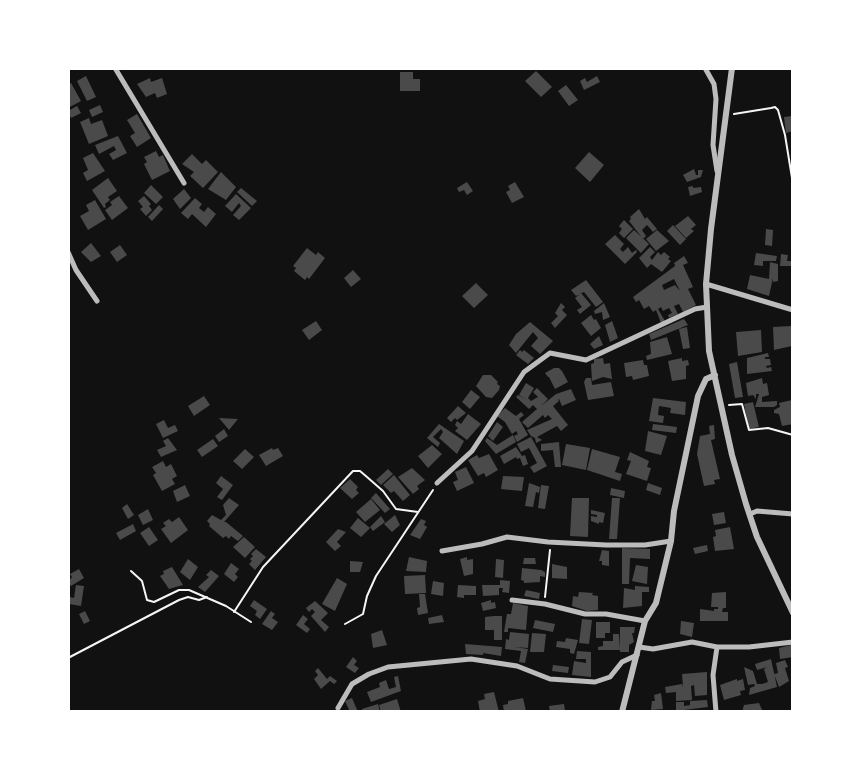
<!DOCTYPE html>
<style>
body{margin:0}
#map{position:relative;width:861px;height:780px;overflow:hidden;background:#111;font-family:Roboto,sans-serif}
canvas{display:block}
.frame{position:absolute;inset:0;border:70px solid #fff;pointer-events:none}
</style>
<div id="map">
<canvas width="861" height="780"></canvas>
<div class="frame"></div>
</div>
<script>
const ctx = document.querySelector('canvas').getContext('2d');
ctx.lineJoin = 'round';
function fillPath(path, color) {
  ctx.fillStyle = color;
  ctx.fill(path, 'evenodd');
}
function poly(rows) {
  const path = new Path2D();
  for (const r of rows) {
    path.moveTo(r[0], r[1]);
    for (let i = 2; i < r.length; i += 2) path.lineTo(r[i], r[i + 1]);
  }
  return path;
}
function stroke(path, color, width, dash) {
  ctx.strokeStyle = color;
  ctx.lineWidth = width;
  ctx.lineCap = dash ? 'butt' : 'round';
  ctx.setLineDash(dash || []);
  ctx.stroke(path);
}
const building = poly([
 [536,71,552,87,541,97,525,81],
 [400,72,413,72,413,79,420,79,420,91,400,91],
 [86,76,96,97,87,101,77,81],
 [597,76,600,82,584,90,580,81,585,78,587,82],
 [150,78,151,82,162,78,167,94,157,98,155,93,146,97,137,84],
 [71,83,81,101,68,108,68,84],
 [566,85,578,100,569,106,558,91],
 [100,105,103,112,92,117,89,110],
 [77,106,81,113,71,118,68,111],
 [137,114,151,138,137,147,130,136,135,133,127,120],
 [793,116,793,131,786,133,784,117],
 [89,118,91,124,102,120,108,136,89,144,80,122],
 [118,136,127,153,113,160,109,154,116,150,114,146,99,154,95,145],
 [156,151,159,157,163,155,170,171,152,180,144,164,147,162,144,157],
 [589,152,604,165,590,182,575,168],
 [93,153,105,171,87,181,83,173,88,170,83,158],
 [192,154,202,164,206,160,218,172,203,188,190,176,194,172,182,164],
 [694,169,696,175,698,175,698,170,703,170,701,177,687,182,683,175],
 [221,172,236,187,226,200,208,189],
 [108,178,117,191,108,197,110,200,105,204,106,207,104,208,92,190],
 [467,182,473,191,467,195,464,190,459,192,457,188],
 [515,182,524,197,512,203,506,192,510,190,508,186],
 [151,185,163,197,156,204,144,193],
 [693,186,693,188,701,187,702,192,690,196,688,187],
 [241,188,257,201,252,206,237,192],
 [184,189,191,198,180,209,173,199],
 [236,194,251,208,239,220,233,215,241,206,239,203,232,212,225,206],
 [119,196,128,208,112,220,105,210,112,205,110,202],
 [144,196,151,204,149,206,152,210,146,216,140,209,143,207,138,201],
 [195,198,202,204,199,208,204,212,208,207,216,214,206,227,192,214,188,219,181,213],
 [95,200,106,219,88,230,80,216,89,211,86,205],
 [159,205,163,209,152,221,148,217],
 [639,209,645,219,647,217,657,229,653,232,647,225,642,230,646,236,643,239,629,221,631,219,630,217],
 [688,216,696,225,691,229,694,231,686,238,675,226],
 [624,220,633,229,624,238,619,233,622,229,619,226],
 [673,225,686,239,680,245,667,231],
 [766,229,773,230,772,246,765,245],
 [634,230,649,244,641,253,626,238],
 [657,230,669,241,656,251,646,239],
 [615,235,624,244,620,249,623,252,628,247,632,253,636,250,637,252,625,264,605,244],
 [91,243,101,256,91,262,81,252],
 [120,245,127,255,117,262,110,252],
 [650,247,655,252,650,257,652,260,658,252,661,255,664,252,670,257,668,259,671,261,662,272,651,264,647,268,639,258],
 [307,248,316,255,318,252,325,258,309,279,307,277,305,280,294,271,296,268,293,266],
 [756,253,777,256,776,261,763,261,763,266,754,265],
 [781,254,788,255,787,261,792,261,793,266,780,266],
 [684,256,688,263,683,265,693,287,688,289,696,305,683,312,679,304,674,306,678,314,669,318,668,315,672,313,669,308,663,311,661,307,658,309,665,321,661,323,656,310,653,312,649,306,644,309,639,300,636,302,633,297,675,266,674,263],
 [674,279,680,291,675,285,664,290,662,285],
 [770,262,778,264,778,281,773,282,773,278,769,296,747,289,750,275,769,279],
 [353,270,361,279,351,287,344,278],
 [586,280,603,302,596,307,584,292,576,296,571,290],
 [476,283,488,295,474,308,462,296],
 [581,293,591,305,580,314,577,310,582,307,575,298],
 [561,303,565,307,562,310,567,315,555,328,551,323,558,316,555,313],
 [604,303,610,317,603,320,602,312,595,314,594,311],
 [591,315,594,320,596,319,601,328,591,336,581,323],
 [684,319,688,325,651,340,649,334],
 [316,321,322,330,309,340,302,330],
 [612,321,618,338,610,342,605,325],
 [530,322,553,341,540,354,531,346,538,338,533,332,516,353,509,345,516,334],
 [791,326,792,346,774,350,773,327],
 [687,327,690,348,683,349,679,329],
 [761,330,762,352,738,356,736,332],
 [599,336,603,345,594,349,590,344],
 [667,337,672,354,647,360,646,356,651,354,650,342],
 [520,350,522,352,524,350,534,358,528,364,516,355],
 [768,353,769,357,765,357,765,359,770,359,771,365,766,366,767,368,771,367,772,371,747,374,747,358],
 [603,358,604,364,610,363,612,379,603,377,592,381,591,364,594,363,594,359],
 [682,358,682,361,688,360,689,365,686,366,686,379,672,381,668,361],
 [643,360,644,365,647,365,649,376,633,380,632,376,626,377,624,363],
 [737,362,743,397,735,398,729,364],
 [554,368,559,368,562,371,568,382,555,389,549,377,548,377,545,373],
 [483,375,491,375,498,382,497,384,500,386,499,390,492,398,486,397,476,386],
 [586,378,591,378,592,385,611,382,614,396,588,400,584,382],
 [762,378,763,384,767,383,769,395,762,397,762,402,777,401,777,405,774,407,755,407,759,394,756,394,756,399,753,395,748,396,746,383],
 [526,383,534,388,528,398,531,401,538,397,533,392,537,388,548,399,541,406,556,394,571,389,576,400,562,406,559,399,558,400,559,401,553,406,568,425,561,431,557,426,537,437,542,440,536,443,535,438,531,436,527,430,552,419,548,415,545,418,543,415,528,428,522,422,537,409,533,405,529,409,516,397,518,395,527,400,519,395],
 [471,390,480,397,470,409,462,402],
 [204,396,210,405,194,416,188,406],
 [653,398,686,402,685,415,670,413,671,408,659,406,658,415,664,416,663,423,649,421],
 [792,400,793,424,782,426,779,414,774,413,774,410,780,407,779,403],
 [753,402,759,427,749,429,744,404],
 [458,406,466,413,457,420,455,418,451,422,447,418],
 [505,408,516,416,521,412,524,415,519,419,528,435,517,442,514,436,518,434,516,431,512,434,505,422,497,416],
 [468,414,481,424,467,440,455,431,458,428,455,425,457,421,461,424],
 [219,418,238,419,229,430],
 [164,420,168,428,175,425,178,431,163,438,156,424],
 [497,422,503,427,493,441,488,436],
 [439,424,464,441,457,454,439,438,443,432,441,429,433,437,440,443,438,447,427,438],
 [653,424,677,427,676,433,652,430],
 [714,425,715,439,711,440,720,479,714,480,715,484,704,486,697,454,700,436,710,434,709,426],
 [224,429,228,436,219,442,215,436],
 [648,431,667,436,661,455,645,451],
 [513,435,516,442,496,454,485,441,487,438,497,445],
 [531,437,547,466,534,473,530,467,537,463,529,448,521,452,517,444],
 [168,438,177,450,161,457,157,450,166,446,163,441],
 [213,439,218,446,202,457,197,450],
 [559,442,561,467,555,467,553,450,541,451,541,444],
 [566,444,590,448,586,470,562,465],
 [432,445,442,454,428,468,418,456],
 [516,447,522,456,525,455,528,464,523,466,520,458,517,459,516,457,504,464,500,456],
 [272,448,273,450,278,448,283,456,266,466,259,455],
 [245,449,254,457,242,469,233,461],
 [592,449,620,457,615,472,622,474,620,481,587,470],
 [630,452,649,461,647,467,651,468,647,481,626,474,631,461,627,460],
 [489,454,498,470,486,477,484,473,478,476,468,460,477,455,479,458],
 [163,461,166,467,171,464,177,476,172,479,175,484,162,491,153,475,156,473,152,467],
 [466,467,474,483,457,491,453,482,458,480,455,472],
 [412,468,425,480,417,486,419,489,413,494,398,477],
 [388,469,393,474,381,485,376,480],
 [394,475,410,495,403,501,394,491,391,493,383,485],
 [221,476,233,485,222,500,217,497,223,489,216,483],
 [503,476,524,477,522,491,501,489],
 [350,479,358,487,356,490,359,493,352,499,340,488],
 [529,483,540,487,539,493,536,492,533,507,525,506],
 [648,483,662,488,660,495,646,490],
 [185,485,190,496,177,502,173,491],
 [541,485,549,486,545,509,538,508],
 [611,488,625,491,624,498,610,495],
 [376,493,390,509,385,513,371,498],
 [229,498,239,505,224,522,226,522,243,536,238,541,231,536,229,539,226,536,223,538,209,526,210,524,207,521,212,515,221,520,226,515,223,505],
 [572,498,589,498,588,537,570,536],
 [612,498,620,498,617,539,609,539],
 [371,499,380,510,365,522,356,512],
 [127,504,134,515,128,519,122,508],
 [148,509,153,520,143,525,138,515],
 [591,510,605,513,603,523,599,522,599,524,591,521,591,516,597,517,597,515,591,514],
 [724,512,726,523,714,525,712,514],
 [395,515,400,525,392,532,384,524],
 [381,516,385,522,373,531,370,527],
 [179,517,188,530,171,543,161,529,166,526,163,523,169,519,172,522],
 [358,518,370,528,361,537,350,528],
 [421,519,426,521,424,525,427,527,420,539,410,535],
 [133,524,136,531,120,540,116,533],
 [149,527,158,540,149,546,140,533],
 [730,527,734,549,715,551,713,537,716,536,715,530],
 [338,529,346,532,337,542,341,546,335,551,326,542],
 [244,537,255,547,245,558,233,547],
 [707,545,708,551,695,554,693,548],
 [622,548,650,549,650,559,630,558,629,584,622,584],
 [256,549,266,557,255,570,249,564,252,561,250,559,253,556,251,554],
 [602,550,609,551,609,566,602,565,602,561,599,561],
 [409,557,427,561,426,572,406,571],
 [467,557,467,560,473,559,473,574,464,576,460,559],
 [524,558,535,558,536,564,523,564],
 [188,559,198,567,190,580,180,572],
 [496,559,504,560,503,578,495,577],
 [350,561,363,562,360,572,350,572],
 [231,563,239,569,235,574,238,577,234,582,224,574],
 [552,564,567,567,567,579,552,578],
 [636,565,648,567,647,584,632,581],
 [172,567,183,585,169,589,160,576,164,574,163,571],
 [522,568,541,570,545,572,545,577,540,576,540,582,524,583,524,581,521,580],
 [79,569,84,578,71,586,68,582,72,577,70,574],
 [211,570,219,576,205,592,198,587,209,577,206,575],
 [425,575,426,593,405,594,404,576],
 [337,578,347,584,335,611,322,604],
 [500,580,510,581,509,593,502,592,503,588,499,588,499,595,483,596,482,585,500,585],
 [433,581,444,583,443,596,431,594],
 [76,585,84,586,81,606,69,604,70,597,74,598],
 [458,585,476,586,476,595,464,595,464,598,457,597],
 [635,586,649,587,649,592,642,592,642,606,623,608,624,588,635,590],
 [526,590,540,593,539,599,524,596],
 [579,592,593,593,592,595,598,596,598,610,587,611,572,606,573,596,578,597],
 [726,592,726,608,723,608,722,612,728,612,728,621,700,621,700,609,714,611,714,609,718,609,718,607,711,607,712,593],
 [419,594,425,594,428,613,418,615,417,608,420,607],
 [254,600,267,609,260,619,255,615,257,611,250,606],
 [491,600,491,603,495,602,496,608,483,611,481,603],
 [315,601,328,613,321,620,329,627,325,632,311,616,315,612,312,609,309,612,306,608],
 [513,603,528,606,526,630,508,628,508,632,504,632,507,614,511,614],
 [85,611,90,621,84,624,79,614],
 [271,611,275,614,272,618,278,622,272,630,262,624],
 [303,615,308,619,304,624,310,629,307,633,296,625],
 [442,615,444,622,429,624,428,618],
 [494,616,502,616,502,640,494,640,494,630,485,630,485,617],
 [582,619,592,620,589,644,579,643],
 [535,620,555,624,553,632,533,628],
 [681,621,694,623,692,637,680,634],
 [596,622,610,622,610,633,605,633,605,638,596,638],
 [620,627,635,627,634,633,632,633,634,642,629,645,629,652,620,652],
 [382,630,387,645,373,648,371,634],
 [510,632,529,634,528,648,515,647,528,649,525,663,519,662,521,651,505,649,506,639,509,640],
 [532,633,546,634,544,652,530,652],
 [613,634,619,634,620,650,598,650,598,647,603,646,603,641,613,641],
 [566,638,578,640,574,654,570,653,570,649,556,647,557,641,565,642],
 [465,644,502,647,501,656,483,653,483,655,466,654],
 [791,645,793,657,780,659,779,648],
 [577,651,591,652,591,677,572,675,574,661,586,663,586,659,576,659],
 [353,657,357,661,354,665,359,668,355,673,346,667],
 [771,659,777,687,749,695,750,688,755,686,754,684,748,685,744,667,753,671,757,684,762,684,768,682,764,669,767,667,757,670,755,664],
 [785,660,788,667,785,668,789,681,779,687,774,674,778,673,776,663],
 [553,665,569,667,568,673,552,671],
 [318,668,327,679,330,676,337,681,334,684,330,681,321,689,314,679,318,675,315,671],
 [707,672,707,695,695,696,694,685,691,686,692,700,676,701,676,692,666,693,665,687,682,684,683,687,682,674],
 [398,676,401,691,371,702,367,692,380,687,379,683,386,680,389,689,396,687,394,677],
 [737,679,737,681,743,679,745,690,740,691,741,695,724,700,720,685],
 [494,692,499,712,480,712,478,701,485,699,484,694],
 [661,693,663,709,651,710,652,701,655,701,654,695],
 [352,698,358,712,350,712,345,701],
 [523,698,526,711,504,712,503,705,508,704,508,701],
 [397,699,401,712,381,712,379,705],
 [707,700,708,707,676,711,676,702,684,702,684,706,690,705,690,701],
 [759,703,763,712,742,712,744,705],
 [378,704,380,712,362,712,362,709],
 [564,704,565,711,550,712,549,706]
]);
const path = poly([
 [734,114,771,108,775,107,778,110,785,135,793,184],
 [729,405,742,404,749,430,768,428,793,435],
 [131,571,142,581,147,600,154,602,179,590,189,590,226,606,251,622],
 [545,597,550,550],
 [234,612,263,567,353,471,360,471,367,477,383,491,396,509,418,512],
 [345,624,363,614,367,596,376,576,433,490],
 [68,658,179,600,188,597,199,600,207,597]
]);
const minor = poly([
 [115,68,184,183],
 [705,68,714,84,716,99,713,145,717,171],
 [68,252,76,270,97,301],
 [706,284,793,310],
 [437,483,472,451,524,372,550,353,586,360,695,309,707,307],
 [750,514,757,511,793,514],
 [442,551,482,544,507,537,548,542,606,545,645,545,671,541],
 [512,600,545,604,585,614,606,614,645,621],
 [639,647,653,649,692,642,717,647,749,647,793,642],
 [338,708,352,684,369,674,388,667,471,659,517,666,550,679,595,682,610,677,622,662,637,655],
 [716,712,713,675,717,647]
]);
const tertiary = poly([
 [732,68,711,229,706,284,709,351,732,455,746,504,757,537,793,613],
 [622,712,645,621,656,603,671,541,674,511,698,396,706,379,715,375]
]);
fillPath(building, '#4a4a4a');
stroke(path, '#f5f5f5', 2);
stroke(minor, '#bcbcbc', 5);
stroke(tertiary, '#bcbcbc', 6);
</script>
